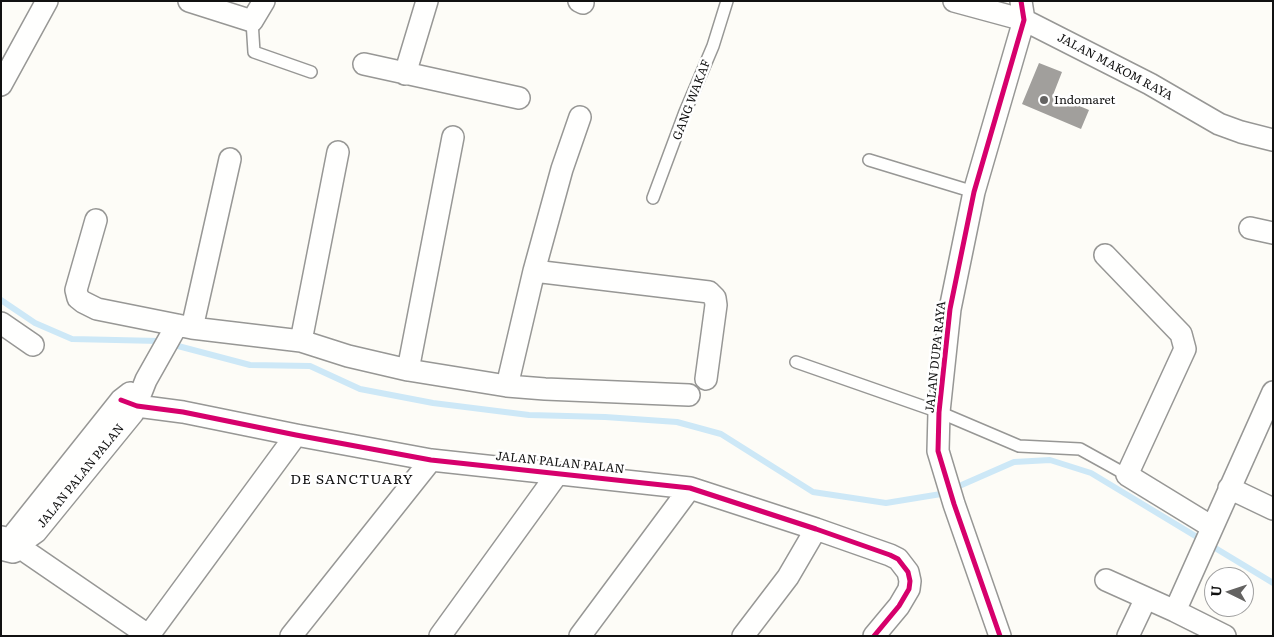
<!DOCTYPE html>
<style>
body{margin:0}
#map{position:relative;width:1274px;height:637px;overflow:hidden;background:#fdfcf7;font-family:Literata,serif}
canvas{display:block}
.frame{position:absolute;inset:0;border:2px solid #111;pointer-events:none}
.north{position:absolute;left:1204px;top:567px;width:50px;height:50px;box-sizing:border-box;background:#fff;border:1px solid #a0a0a0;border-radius:50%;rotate:274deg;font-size:14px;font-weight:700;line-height:20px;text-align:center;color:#111}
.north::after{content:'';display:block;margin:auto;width:18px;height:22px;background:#646362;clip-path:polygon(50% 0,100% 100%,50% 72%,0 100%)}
</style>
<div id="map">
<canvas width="1274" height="637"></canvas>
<div class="frame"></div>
<div class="north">U</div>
</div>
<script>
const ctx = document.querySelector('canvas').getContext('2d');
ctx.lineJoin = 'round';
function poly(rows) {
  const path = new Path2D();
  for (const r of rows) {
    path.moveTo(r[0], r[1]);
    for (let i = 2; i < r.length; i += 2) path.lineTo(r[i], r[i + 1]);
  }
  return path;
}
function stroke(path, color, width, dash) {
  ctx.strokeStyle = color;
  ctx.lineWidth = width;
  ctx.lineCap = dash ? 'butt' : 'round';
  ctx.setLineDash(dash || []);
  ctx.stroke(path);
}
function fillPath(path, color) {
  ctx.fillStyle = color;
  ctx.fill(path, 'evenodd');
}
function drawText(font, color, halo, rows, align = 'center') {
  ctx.font = font + ' Literata,serif';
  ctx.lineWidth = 5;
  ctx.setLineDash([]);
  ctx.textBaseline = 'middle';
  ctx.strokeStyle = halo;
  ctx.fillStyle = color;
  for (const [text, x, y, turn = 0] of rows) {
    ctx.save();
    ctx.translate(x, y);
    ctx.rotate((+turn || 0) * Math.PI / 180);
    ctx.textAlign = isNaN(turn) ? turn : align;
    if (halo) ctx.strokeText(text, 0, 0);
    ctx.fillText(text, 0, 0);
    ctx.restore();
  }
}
const stream = poly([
 [1,300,35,323,72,339,159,341,250,365,310,366,360,389,433,403,529,415,605,417,677,422,721,434,813,492,886,503,941,494,1014,462,1050,460,1091,473,1273,583]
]);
const building = poly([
 [1039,63,1062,72,1053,95,1089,110,1081,129,1022,104]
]);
const lane = poly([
 [252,21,254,52,311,72],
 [869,160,974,192],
 [653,198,685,112,713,46,727,1],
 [796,362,939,412,1019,446,1080,449,1127,475]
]);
const street = poly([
 [189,1,252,21,264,1],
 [579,1,583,3],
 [954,1,1024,20,1150,84,1219,124,1241,132,1273,140],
 [364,64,519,98],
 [405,74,427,1],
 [1,85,47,1],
 [96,220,76,290,78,298,83,302,97,309,192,328,301,341,348,356,408,370,507,386,545,389,689,395],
 [1250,228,1273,233],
 [1105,255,1181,334,1185,349,1127,475,1212,527],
 [534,271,709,292,715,298,716,305,706,379],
 [1,323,33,345],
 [192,328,230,159],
 [301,341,338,152],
 [408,370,453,137],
 [507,386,534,271,562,169,580,117],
 [121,400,137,406,183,412,296,435,431,460,690,488,816,529,890,555,898,559,908,572,910,581,909,589,899,606,874,636],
 [1229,488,1273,509],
 [15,533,121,400,130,393],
 [2,537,2,546,5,550,13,552,18,550,21,545,22,542,19,535],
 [22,542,36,532,133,413,146,380,177,325],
 [21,545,28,553,149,636],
 [1106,580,1175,611,1225,636],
 [1175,611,1273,392],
 [149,635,296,435],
 [291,636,431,460],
 [440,636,558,473],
 [580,636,690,488],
 [743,636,788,577,816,529],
 [1000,636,954,504,938,451,939,412,950,309,974,192,1024,20,1021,1],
 [1128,636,1146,598]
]);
const cycleway = poly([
 [121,400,137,406,183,412,296,435,431,460,690,488,816,529,890,555,898,559,908,572,910,581,909,589,899,606,874,636],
 [1000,636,954,504,938,451,939,412,950,309,974,192,1024,20,1021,1]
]);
const markers = [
 [1044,100,5,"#646362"]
];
const streetNames = [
 ["JALAN MAKOM RAYA",1115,67,28],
 ["GANG WAKAF",692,100,-69],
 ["JALAN DUPA RAYA",936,357,-84],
 ["JALAN PALAN PALAN",560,463,6],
 ["JALAN PALAN PALAN",81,476,-51]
];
const poiNames = [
 ["Indomaret",1054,100]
];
const neighbourhoodNames = [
 ["DE SANCTUARY",352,480]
];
stroke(stream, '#cde8f7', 6);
fillPath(building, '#a19f9c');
stroke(lane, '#979795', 14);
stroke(street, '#979795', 24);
stroke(lane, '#fffffe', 11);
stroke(street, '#fffffe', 21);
stroke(cycleway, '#d6006c', 5);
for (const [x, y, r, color] of markers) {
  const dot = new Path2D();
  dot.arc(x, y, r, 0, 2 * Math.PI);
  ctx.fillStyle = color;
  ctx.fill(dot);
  stroke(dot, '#fff', 2);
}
drawText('12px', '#111', '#fff', streetNames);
drawText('12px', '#111', '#fff', poiNames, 'left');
ctx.letterSpacing = '1px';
drawText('14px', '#111', '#fff', neighbourhoodNames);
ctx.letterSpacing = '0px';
</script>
